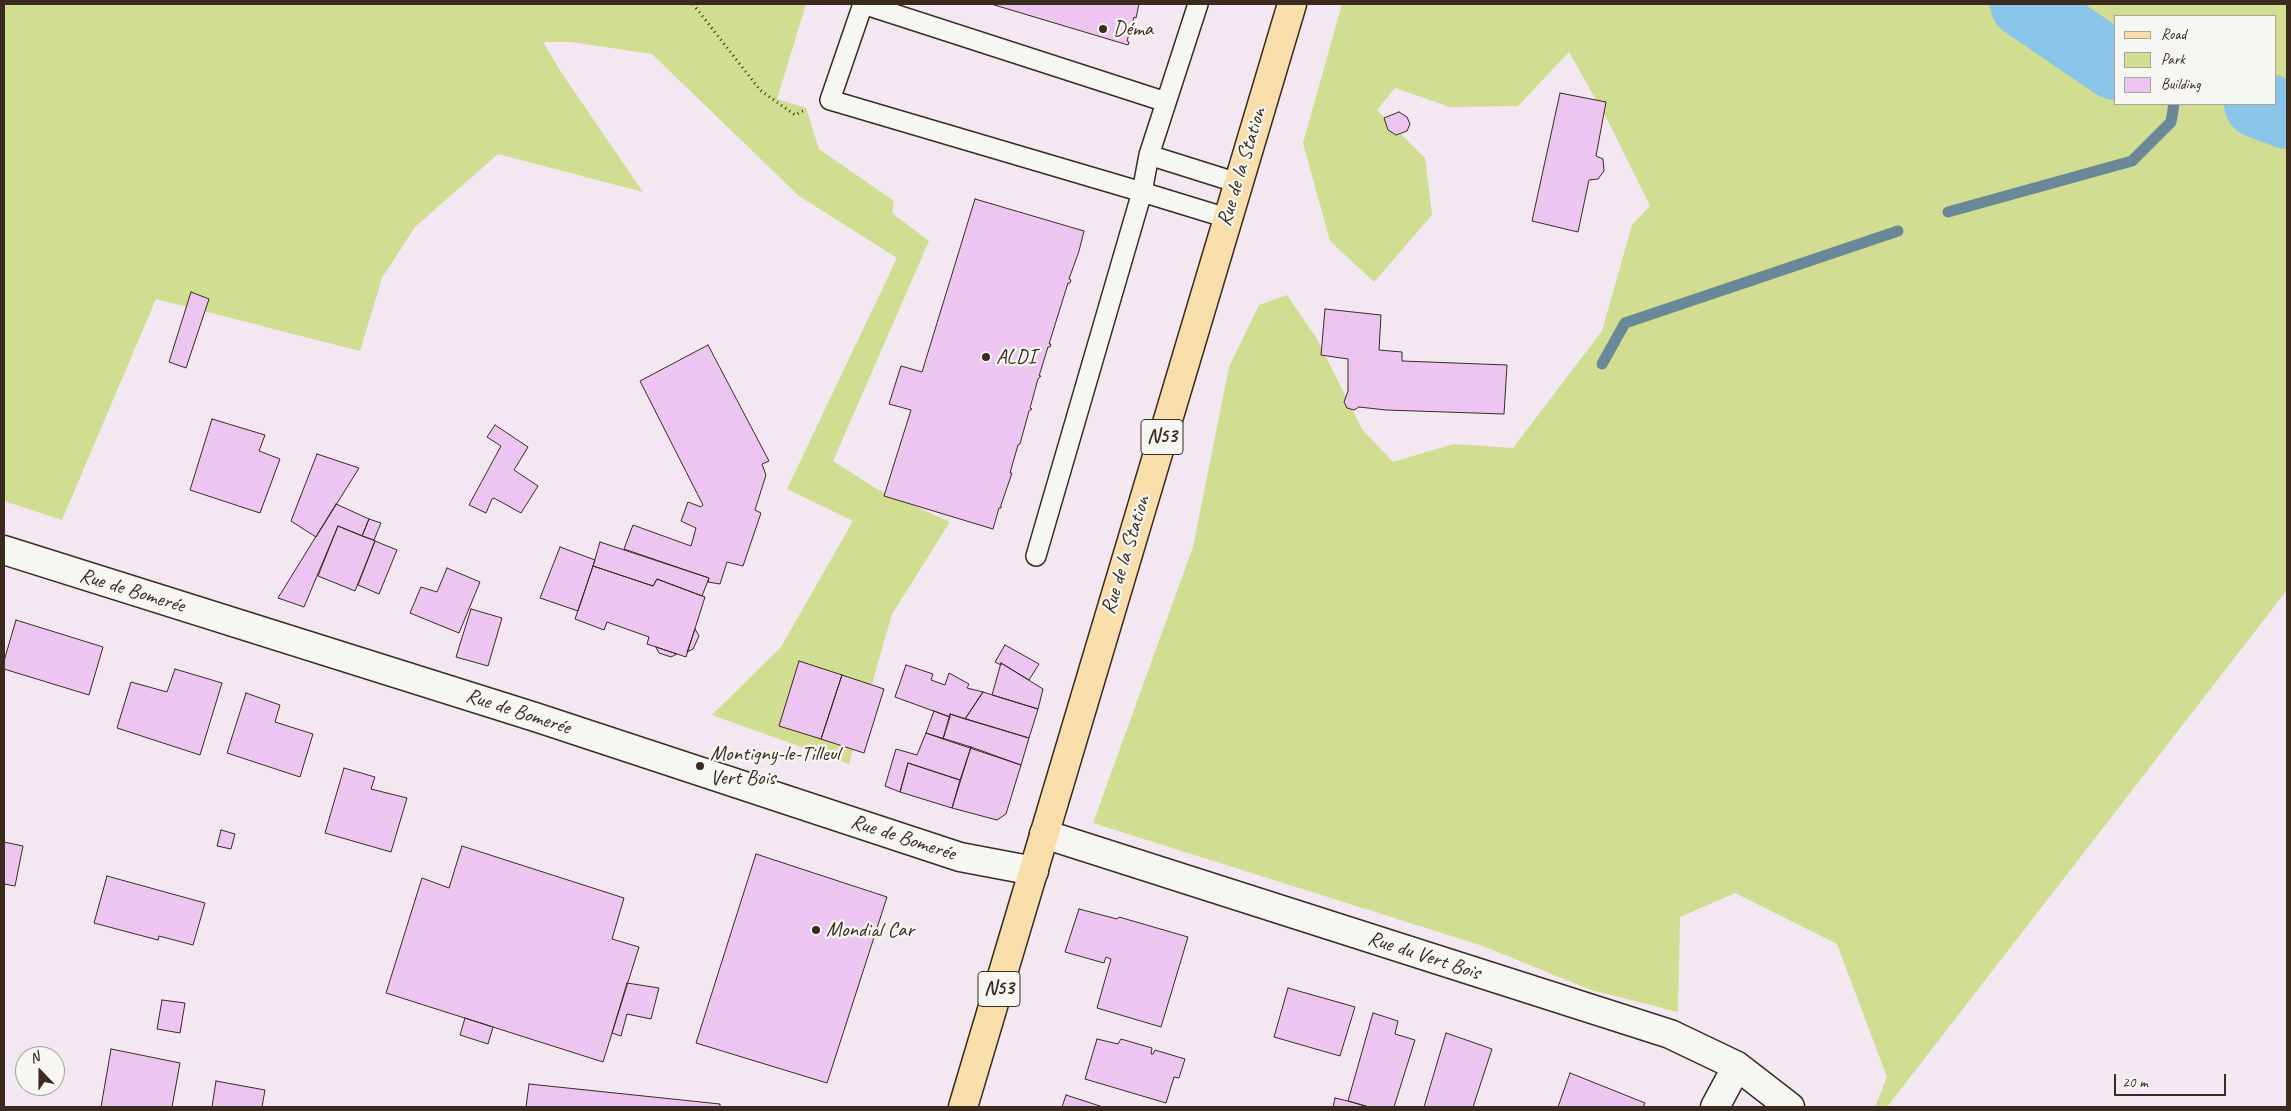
<!DOCTYPE html>
<meta charset="utf-8">
<style>
body{margin:0}
#map{position:relative;width:2291px;height:1111px;overflow:hidden;background:#f3e8f1;font-family:Caveat,sans-serif}
canvas{display:block}
.frame{position:absolute;inset:0;border:5px solid #3b2a1e;pointer-events:none}
.legend{position:absolute;left:2114px;top:15px;width:162px;height:90px;box-sizing:border-box;background:#f6f6f2;border:1px solid #aba49d;margin:0;padding:6px 9px;list-style:none;font-size:15px;color:#3b2a1e}
.legend li{display:flex;align-items:center;gap:10px;height:25px}
.legend b{width:25px;border:1px solid #aba49d}
.north{position:absolute;left:15px;top:1046px;width:50px;height:50px;box-sizing:border-box;background:#f6f6f2;border:1px solid #aba49d;border-radius:50%;rotate:338deg;font-size:14px;font-weight:700;line-height:20px;text-align:center;color:#3b2a1e}
.north::after{content:'';display:block;margin:auto;width:18px;height:22px;background:#3b2a1e;clip-path:polygon(50% 0,100% 100%,50% 72%,0 100%)}
.scale{position:absolute;left:2114px;top:1074px;width:112px;height:22px;box-sizing:border-box;border:2px solid #3b2a1e;border-top:0;padding-left:6px;font-size:15px;line-height:18px;white-space:nowrap;color:#3b2a1e;-webkit-text-stroke:4px #f6f6f2;paint-order:stroke}
</style>
<div id="map">
<canvas width="2291" height="1111"></canvas>
<div class="frame"></div>
<ul class="legend">
<li><b style="height:6px;background:#f8deab"></b>Road</li>
<li><b style="height:14px;background:#d1dd90"></b>Park</li>
<li><b style="height:14px;background:#ecc6f0"></b>Building</li>
</ul>
<div class="north">N</div>
<div class="scale">20 m</div>
</div>
<script>
const ctx = document.querySelector('canvas').getContext('2d');
ctx.lineJoin = 'round';
function fillPath(path, color) {
  ctx.fillStyle = color;
  ctx.fill(path, 'evenodd');
}
function poly(rows) {
  const path = new Path2D();
  for (const r of rows) {
    path.moveTo(r[0], r[1]);
    for (let i = 2; i < r.length; i += 2) path.lineTo(r[i], r[i + 1]);
  }
  return path;
}
function stroke(path, color, width, dash) {
  ctx.strokeStyle = color;
  ctx.lineWidth = width;
  ctx.lineCap = dash ? 'butt' : 'round';
  ctx.setLineDash(dash || []);
  ctx.stroke(path);
}
function drawText(font, color, halo, rows, align = 'center') {
  ctx.font = font + ' Caveat,sans-serif';
  ctx.lineWidth = 4.5;
  ctx.setLineDash([]);
  ctx.textBaseline = 'middle';
  ctx.strokeStyle = halo;
  ctx.fillStyle = color;
  for (const [text, x, y, turn = 0] of rows) {
    ctx.save();
    ctx.translate(x, y);
    ctx.rotate((+turn || 0) * Math.PI / 180);
    ctx.textAlign = isNaN(turn) ? turn : align;
    if (halo) ctx.strokeText(text, 0, 0);
    ctx.fillText(text, 0, 0);
    ctx.restore();
  }
}
const green = poly([
 [4,4,806,4,777,99,806,108,819,149,894,201,892,213,929,241,833,461,877,489,950,522,892,614,849,764,712,715,781,647,853,521,787,489,897,258,799,196,652,54,571,42,543,42,561,72,643,192,498,154,415,227,382,278,360,351,156,299,62,520,4,501],
 [1342,4,2287,4,2287,590,1887,1107,1875,1107,1887,1077,1837,944,1735,893,1680,917,1678,1012,1591,990,1483,946,1093,823,1193,547,1229,367,1259,305,1287,295,1317,339,1362,429,1393,462,1453,444,1513,448,1602,331,1632,225,1650,206,1608,121,1569,52,1518,106,1450,107,1395,88,1377,110,1425,158,1432,215,1374,282,1330,241,1303,143],
 [2115,16,2275,16,2275,104,2115,104]
]);
const stream = poly([
 [1948,212,2132,161,2171,122,2174,104],
 [1602,364,1625,323,1898,231]
]);
const river = poly([
 [2024,4,2115,66],
 [2258,104,2287,115]
]);
const building = poly([
 [991,4,1139,4,1136,18,1134,17,1127,41,1129,42,1128,45,991,4],
 [1560,93,1606,102,1596,156,1603,159,1604,171,1598,179,1589,180,1578,232,1532,221,1560,93],
 [1399,112,1407,117,1410,124,1407,131,1396,135,1388,130,1384,118,1399,112],
 [975,199,1084,231,1079,251,1069,279,1071,280,1070,283,1068,283,1049,344,1051,344,1050,347,1048,347,1039,376,1041,376,1038,379,1030,408,1032,409,1029,411,1020,444,1018,445,1010,473,1012,473,1001,505,1001,508,999,508,993,529,884,496,911,410,889,404,901,366,922,372,975,199],
 [191,292,209,299,186,368,169,362,191,292],
 [1325,309,1381,315,1379,350,1402,352,1402,361,1507,365,1504,414,1386,410,1359,407,1354,410,1347,408,1344,402,1348,391,1348,359,1321,355,1325,309],
 [708,345,769,461,762,464,766,475,755,510,761,513,743,566,727,562,720,584,708,582,709,578,624,549,633,525,691,546,696,528,681,521,688,502,701,507,703,505,640,381,708,345],
 [212,419,265,435,259,451,280,459,260,513,190,490,212,419],
 [495,425,528,447,514,470,538,486,521,513,494,498,492,499,486,513,469,505,501,446,487,437,495,425],
 [317,454,359,468,316,537,291,521,317,454],
 [336,504,369,519,362,536,338,526,304,607,278,598,336,504],
 [369,519,381,523,374,540,362,536,369,519],
 [338,526,375,541,355,591,318,576,338,526],
 [375,541,397,550,379,594,358,585,375,541],
 [600,542,709,578,702,596,657,579,653,586,593,566,600,542],
 [560,547,595,560,578,611,540,598,560,547],
 [593,566,653,586,657,579,705,597,686,657,647,644,649,637,607,622,604,630,575,619,593,566],
 [447,568,480,582,459,633,410,613,421,587,437,592,447,568],
 [471,609,502,618,488,666,456,657,471,609],
 [16,620,103,647,89,695,4,669,4,661,16,620],
 [695,629,699,636,693,649,687,652,695,629],
 [1005,645,1039,664,1029,680,1001,663,1001,665,995,662,1005,645],
 [656,647,677,654,671,657,659,653,656,647],
 [799,661,842,675,821,739,779,726,799,661],
 [1001,663,1043,689,1038,709,992,695,1001,663],
 [906,665,933,674,931,680,945,685,949,673,969,684,967,688,983,692,965,719,950,714,950,717,895,697,906,665],
 [175,669,222,683,200,755,117,728,131,682,167,692,175,669],
 [842,675,884,689,864,753,821,739,842,675],
 [983,692,1038,709,1029,738,965,719,983,692],
 [246,693,280,705,275,722,313,734,300,777,227,753,246,693],
 [934,711,950,717,943,739,926,733,934,711],
 [950,714,1029,738,1021,765,943,739,950,714],
 [926,733,971,747,960,780,908,763,900,792,885,786,896,749,917,755,926,733],
 [971,747,1021,765,1006,814,997,820,952,808,971,747],
 [908,763,960,780,952,808,900,792,908,763],
 [344,768,375,777,371,789,407,798,391,852,325,833,344,768],
 [221,830,235,834,231,849,217,846,221,830],
 [4,842,23,846,15,886,4,884,4,842],
 [462,846,624,898,612,939,639,947,603,1062,386,993,422,878,449,888,462,846],
 [756,854,887,897,827,1083,696,1043,756,854],
 [107,876,205,903,193,945,159,936,158,940,94,923,107,876],
 [1079,909,1117,919,1119,917,1188,937,1161,1027,1097,1008,1111,959,1106,957,1104,963,1065,952,1079,909],
 [627,983,659,988,651,1019,627,1014,621,1036,612,1033,627,983],
 [1288,988,1355,1007,1340,1056,1274,1037,1288,988],
 [162,1000,185,1003,180,1033,157,1029,162,1000],
 [1373,1013,1398,1021,1395,1034,1415,1040,1394,1107,1369,1107,1348,1101,1373,1013],
 [465,1018,493,1027,488,1044,460,1035,465,1018],
 [1446,1033,1492,1049,1473,1107,1424,1107,1446,1033],
 [1097,1039,1118,1044,1121,1039,1152,1048,1151,1054,1153,1054,1155,1050,1185,1059,1179,1078,1174,1077,1166,1103,1085,1079,1097,1039],
 [111,1049,180,1063,172,1107,101,1107,111,1049],
 [1570,1073,1645,1103,1643,1107,1558,1107,1570,1073],
 [216,1081,265,1090,262,1107,212,1107,216,1081],
 [529,1084,720,1104,720,1107,526,1107,529,1084],
 [1066,1095,1103,1107,1062,1107,1066,1095],
 [1335,1098,1348,1101,1369,1107,1333,1107,1335,1098]
]);
const path = poly([
 [693,4,760,90,795,115,803,111]
]);
const service = poly([
 [863,4,830,100,1142,192,1036,556],
 [863,4,1166,102],
 [1198,4,1149,155,1238,183],
 [1149,155,1142,192,1227,218]
]);
const minor = poly([
 [1044,834,1670,1034,1737,1066,1790,1107],
 [1715,1107,1737,1066]
]);
const secondary = poly([
 [4,550,535,717,960,857,1034,871]
]);
const primary = poly([
 [963,1107,1292,4]
]);
const markers = [
 [1103,29,5,"#3b2a1e"],
 [986,357,5,"#3b2a1e"],
 [700,766,5,"#3b2a1e"],
 [816,930,5,"#3b2a1e"]
];
const shields = [
 [1162,437,42],
 [999,989,42]
];
const shieldNames = [
 ["N53",1162,437],
 ["N53",999,989]
];
const poiNames = [
 ["Déma",1113,29],
 ["ALDI",996,357],
 ["Montigny-le-Tilleul",710,754],
 ["Vert Bois",710,778],
 ["Mondial Car",826,930]
];
const streetNames = [
 ["Rue de la Station",1242,167,-73],
 ["Rue de la Station",1126,555,-73],
 ["Rue de Bomerée",132,591,17],
 ["Rue de Bomerée",518,712,18],
 ["Rue de Bomerée",903,838,18],
 ["Rue du Vert Bois",1424,956,18]
];
fillPath(green, '#d1dd90');
stroke(stream, '#6a8898', 11);
stroke(river, '#89c6e9', 68);
fillPath(building, '#ecc6f0');
stroke(building, '#3b2a1e', 1);
stroke(service, '#3b2a1e', 22);
stroke(minor, '#3b2a1e', 31);
stroke(secondary, '#3b2a1e', 31);
stroke(primary, '#3b2a1e', 31);
stroke(path, '#3b2a1e', 3, [1, 4]);
stroke(service, '#f6f6f2', 19);
stroke(minor, '#f6f6f2', 28);
stroke(secondary, '#f6f6f2', 28);
stroke(primary, '#f8deab', 28);
for (const [x, y, r, color] of markers) {
  const dot = new Path2D();
  dot.arc(x, y, r, 0, 2 * Math.PI);
  ctx.fillStyle = color;
  ctx.fill(dot);
  stroke(dot, '#f6f6f2', 2);
}
for (const [x, y, w] of shields) {
  const box = new Path2D();
  box.roundRect(x - w / 2, y - 17.5, w, 35, 4);
  ctx.fillStyle = '#f6f6f2';
  ctx.fill(box);
  stroke(box, '#3b2a1e', 1);
}
drawText('bold 20px', '#3b2a1e', null, shieldNames);
drawText('21px', '#3b2a1e', '#f6f6f2', poiNames, 'left');
drawText('21px', '#3b2a1e', '#f6f6f2', streetNames);
</script>
